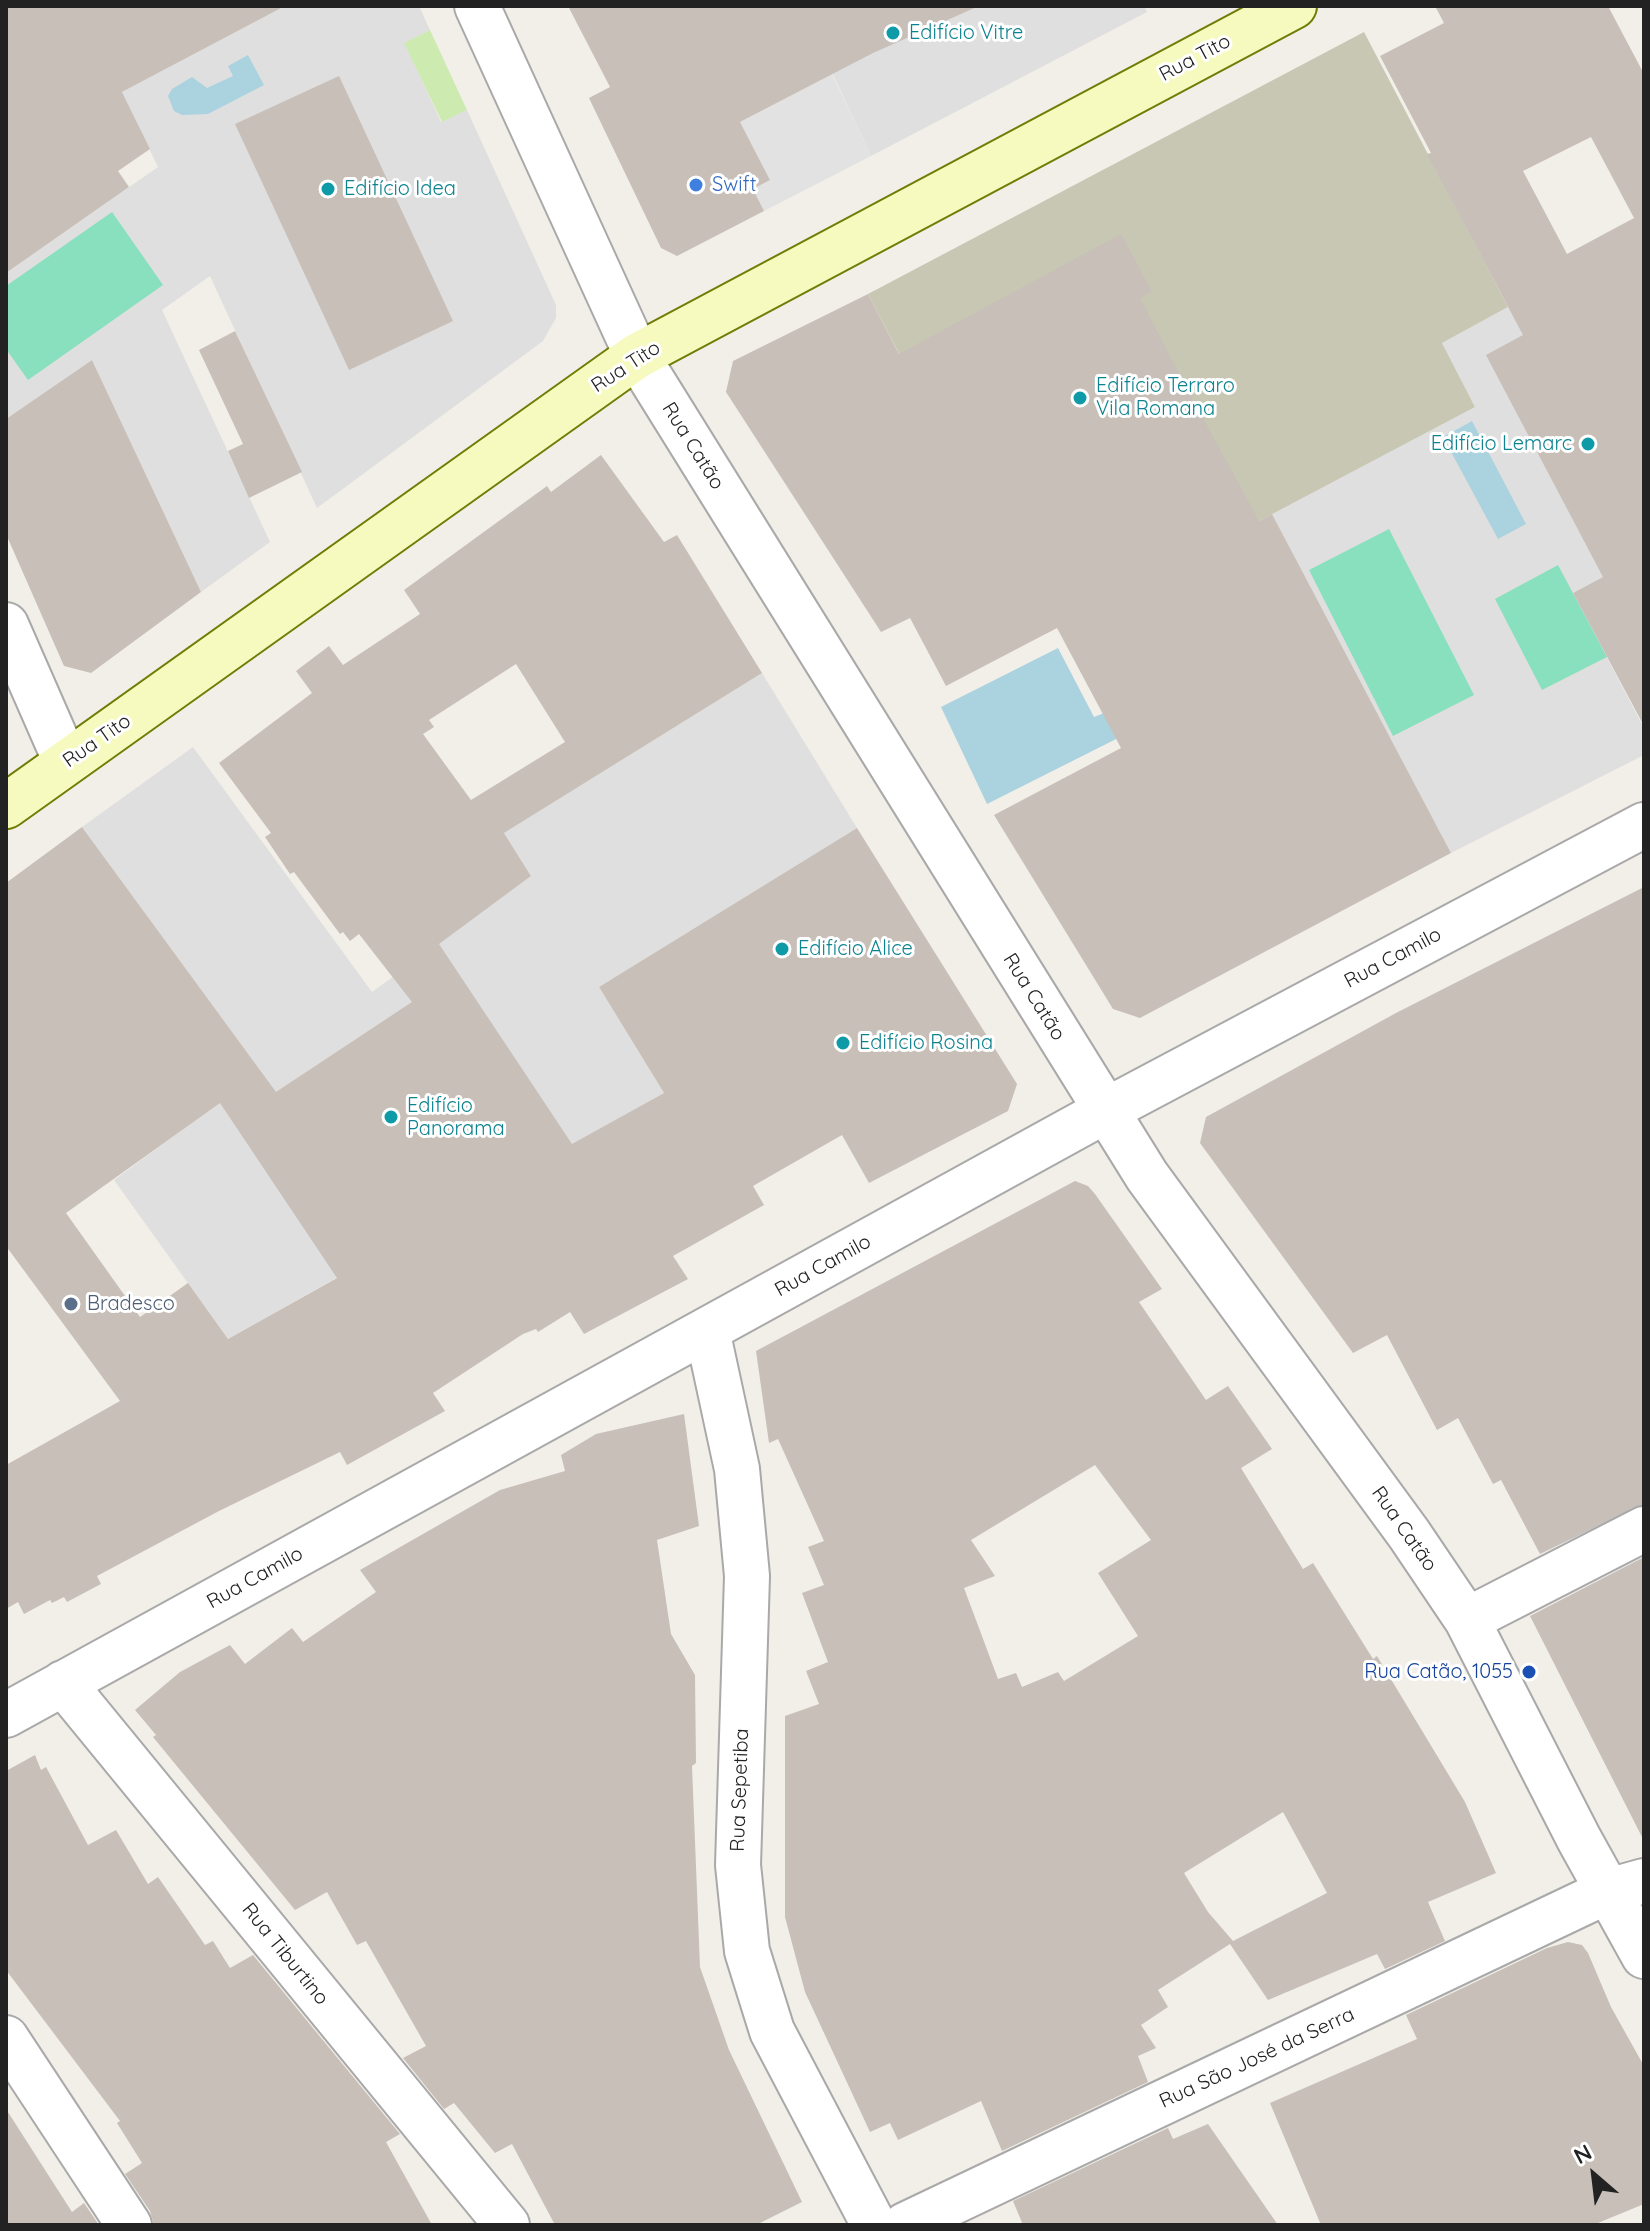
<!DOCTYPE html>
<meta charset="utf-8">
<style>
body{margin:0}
#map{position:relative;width:1650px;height:2231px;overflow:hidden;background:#f2efe9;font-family:Quicksand,sans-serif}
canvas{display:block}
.frame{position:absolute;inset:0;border:8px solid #222;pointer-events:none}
.north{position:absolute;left:1554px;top:2135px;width:80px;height:80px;-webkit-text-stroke:6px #fff;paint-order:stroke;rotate:332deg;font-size:22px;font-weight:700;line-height:32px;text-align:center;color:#222}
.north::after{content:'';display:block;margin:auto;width:28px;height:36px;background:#222;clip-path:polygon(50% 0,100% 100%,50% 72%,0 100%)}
</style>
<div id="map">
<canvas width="1650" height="2231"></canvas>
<div class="frame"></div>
<div class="north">N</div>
</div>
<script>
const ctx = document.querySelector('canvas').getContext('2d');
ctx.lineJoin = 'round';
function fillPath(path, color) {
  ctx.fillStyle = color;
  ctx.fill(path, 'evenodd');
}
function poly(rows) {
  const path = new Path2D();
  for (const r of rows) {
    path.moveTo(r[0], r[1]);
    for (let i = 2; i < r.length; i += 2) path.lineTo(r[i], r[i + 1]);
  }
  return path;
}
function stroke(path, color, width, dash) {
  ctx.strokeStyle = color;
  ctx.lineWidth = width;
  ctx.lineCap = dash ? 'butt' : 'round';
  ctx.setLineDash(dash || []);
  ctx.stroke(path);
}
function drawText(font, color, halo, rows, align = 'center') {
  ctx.font = font + ' Quicksand,sans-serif';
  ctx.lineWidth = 6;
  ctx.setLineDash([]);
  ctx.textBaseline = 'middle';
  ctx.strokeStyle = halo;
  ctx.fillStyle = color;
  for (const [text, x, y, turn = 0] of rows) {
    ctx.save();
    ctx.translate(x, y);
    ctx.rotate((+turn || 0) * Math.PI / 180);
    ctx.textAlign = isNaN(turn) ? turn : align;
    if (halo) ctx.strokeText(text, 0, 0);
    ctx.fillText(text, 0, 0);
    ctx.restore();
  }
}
const residential = poly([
 [285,6,419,6,430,30,405,43,441,122,467,110,556,305,556,318,543,341,317,508,210,276,162,310,270,542,201,592,92,360,6,419,6,273,158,167,122,92],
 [801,6,1144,6,1147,12,871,156],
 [1644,233,1644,555,1573,593,1644,728,1644,755,1451,853,1272,514,1475,407,1442,343],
 [762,673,857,828,599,987,664,1093,228,1339,114,1180,261,1072,82,827,193,747,372,992,531,876,504,833]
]);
const construction = poly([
 [1364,32,1508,307,1442,343,1475,407,1045,634,868,294]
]);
const grass = poly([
 [430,30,467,110,442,122,404,43]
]);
const pitch = poly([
 [112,212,163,285,28,380,6,349,6,286],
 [1389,529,1474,695,1393,736,1309,570],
 [1558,565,1607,657,1542,690,1495,599]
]);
const parking = poly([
 [832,74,871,156,764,211,753,189,770,180,740,122]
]);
const water = poly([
 [248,55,264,85,208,114,182,115,174,111,168,96,172,89,192,77,207,88,233,76,228,66],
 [1472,421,1526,524,1498,539,1443,437],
 [1058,648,1094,717,1122,706,1136,729,987,804,941,707]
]);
const building = poly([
 [6,6,285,6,122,92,150,149,118,171,129,187,6,273],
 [568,6,979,6,873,53,740,122,770,180,753,189,764,211,677,256,661,248,589,98,610,87],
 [1435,6,1608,6,1644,74,1644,726,1573,593,1603,577,1486,355,1523,335,1427,154,1431,153,1380,56,1444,23],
 [1591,137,1634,218,1567,254,1523,171],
 [339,76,453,321,349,370,235,124],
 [1121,234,1152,292,1140,298,1188,391,1259,521,1272,514,1451,853,1140,1018,1113,1009,994,815,1121,748,1057,628,946,686,910,618,881,632,726,392,733,361,868,294,899,354],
 [235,331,302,472,249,498,228,451,243,444,199,350],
 [92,360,201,592,91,673,64,666,6,534,6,419],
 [601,455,664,542,677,535,762,673,504,833,531,876,439,944,572,1144,664,1093,599,987,857,828,1017,1084,1008,1111,869,1183,842,1135,753,1186,764,1205,673,1256,688,1279,584,1334,570,1312,538,1332,536,1329,523,1334,433,1393,445,1411,347,1465,340,1452,219,1511,97,1576,101,1584,67,1602,64,1597,52,1603,50,1600,24,1614,18,1602,6,1609,6,1465,120,1401,6,1246,6,883,82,827,276,1092,412,1002,359,934,350,941,343,932,340,934,294,872,290,874,265,837,271,833,219,763,312,693,296,671,329,646,343,665,420,614,404,590,547,486,551,492],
 [516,664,565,742,471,800,423,734,434,727,429,720],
 [220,1103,337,1278,228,1339,188,1283,140,1317,66,1213],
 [1644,887,1644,1504,1540,1554,1501,1480,1493,1484,1458,1418,1437,1430,1387,1335,1353,1353,1200,1143,1206,1117,1396,1013],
 [1075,1181,1088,1186,1095,1194,1162,1289,1139,1302,1206,1400,1228,1386,1272,1449,1241,1468,1303,1569,1313,1563,1373,1659,1377,1656,1465,1802,1496,1873,1428,1902,1445,1941,1385,1969,1377,1954,1268,2000,1230,1944,1158,1990,1168,2007,1141,2025,1156,2048,1138,2056,1148,2082,1002,2151,981,2101,898,2140,890,2123,870,2132,805,1992,785,1917,785,1716,819,1704,806,1671,828,1662,802,1593,824,1585,808,1547,824,1541,778,1439,769,1443,756,1351],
 [1095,1465,1151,1540,1098,1573,1138,1636,1064,1681,1058,1672,1022,1687,1016,1673,998,1679,964,1588,995,1576,971,1540],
 [1283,1812,1327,1893,1233,1941,1208,1912,1184,1873],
 [684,1414,699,1526,657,1540,671,1634,695,1675,696,1763,692,1766,700,1967,729,2050,802,2202,756,2225,555,2225,512,2144,495,2153,454,2103,444,2109,403,2058,426,2046,366,1941,357,1945,327,1892,295,1910,153,1737,156,1735,135,1710,180,1672,230,1645,245,1664,292,1628,303,1642,376,1592,360,1570,500,1490,565,1471,561,1455,596,1434],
 [1644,1557,1644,1841,1530,1616],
 [35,1755,41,1770,46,1767,88,1845,116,1830,148,1884,158,1877,205,1945,213,1941,230,1968,253,1955,400,2134,386,2142,432,2225,154,2225,150,2211,125,2174,142,2163,117,2123,120,2121,6,1970,6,1771],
 [1568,1942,1582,1945,1588,1953,1611,2007,1644,2066,1644,2204,1593,2225,1321,2225,1270,2103,1417,2039,1406,2015,1547,1948],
 [6,2109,72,2212,84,2203,99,2225,6,2225],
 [1208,2124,1278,2225,1023,2225,1013,2201,1168,2128,1173,2139]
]);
const street = poly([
 [477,6,637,356,1147,1176,1409,1534,1467,1620,1579,1839,1644,1956],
 [6,625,66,762],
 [707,1330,737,1469,747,1576,738,1865,747,1951,772,2031,874,2225],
 [1467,1620,1644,1529],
 [63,1683,507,2225],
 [6,1715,1105,1111,1644,825],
 [6,2038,129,2225],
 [905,2225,1608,1891,1644,1881]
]);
const secondary = poly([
 [6,806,637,356,1294,6]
]);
const markers = [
 [893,33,8,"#0f9aa8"],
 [696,185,8,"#3f7fe0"],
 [328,189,8,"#0f9aa8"],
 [1080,398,8,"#0f9aa8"],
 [1588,444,8,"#0f9aa8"],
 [782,949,8,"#0f9aa8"],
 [843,1043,8,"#0f9aa8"],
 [391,1117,8,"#0f9aa8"],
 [71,1304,8,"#5c6f8a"],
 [1529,1672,8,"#1a4fb4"]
];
const cultureNames = [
 ["Edifício Vitre",909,33],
 ["Edifício Idea",344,189],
 ["Edifício Terraro",1096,386],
 ["Vila Romana",1096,409],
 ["Edifício Lemarc",1572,444,"right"],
 ["Edifício Alice",798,949],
 ["Edifício Rosina",859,1043],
 ["Edifício",407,1106],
 ["Panorama",407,1129]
];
const streetNames = [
 ["Rua Tito",1195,58,-28],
 ["Rua Tito",626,367,-33],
 ["Rua Catão",693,446,58],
 ["Rua Tito",97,741,-35],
 ["Rua Camilo",1393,958,-28],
 ["Rua Catão",1034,997,58],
 ["Rua Camilo",823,1266,-29],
 ["Rua Catão",1404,1529,55],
 ["Rua Camilo",255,1578,-29],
 ["Rua Sepetiba",740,1790,-88],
 ["Rua Tiburtino",285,1954,51],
 ["Rua São José da Serra",1257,2058,-25]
];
const shopNames = [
 ["Swift",712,185]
];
const serviceNames = [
 ["Bradesco",87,1304]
];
const transitNames = [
 ["Rua Catão, 1055",1513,1672]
];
fillPath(residential, '#e0dfdf');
fillPath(construction, '#c7c7b4');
fillPath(grass, '#cdebb0');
fillPath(pitch, '#88e0be');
fillPath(parking, '#e2e2e2');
fillPath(water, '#aad3df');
fillPath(building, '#c7bfb8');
stroke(street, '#a9a9a9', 48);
stroke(secondary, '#707d05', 48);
stroke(street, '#fff', 44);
stroke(secondary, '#f7fabf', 44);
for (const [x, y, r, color] of markers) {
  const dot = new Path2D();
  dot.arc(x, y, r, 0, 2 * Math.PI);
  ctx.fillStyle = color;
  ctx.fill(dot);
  stroke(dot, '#fff', 3);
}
drawText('20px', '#0d838f', '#fff', cultureNames, 'left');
drawText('20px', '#222', '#fff', streetNames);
drawText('20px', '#366cbe', '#fff', shopNames, 'left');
drawText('20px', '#4e5e75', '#fff', serviceNames, 'left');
drawText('20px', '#164399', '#fff', transitNames, 'right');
</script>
